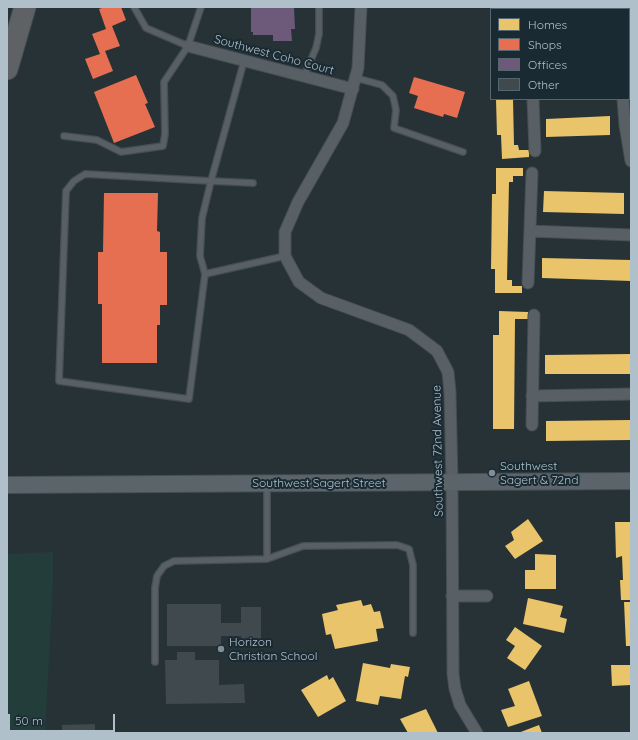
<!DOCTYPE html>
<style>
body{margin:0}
#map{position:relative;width:638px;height:740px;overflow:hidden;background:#273237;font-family:Quicksand,sans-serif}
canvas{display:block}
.frame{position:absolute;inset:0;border:8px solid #b0c0ca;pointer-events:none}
.legend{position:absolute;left:490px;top:8px;width:140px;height:92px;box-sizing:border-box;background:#1a2a33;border:1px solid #56666f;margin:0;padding:5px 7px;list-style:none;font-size:12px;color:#b0c0ca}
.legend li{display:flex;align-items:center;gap:8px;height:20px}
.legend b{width:20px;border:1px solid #56666f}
.scale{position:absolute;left:8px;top:714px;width:107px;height:18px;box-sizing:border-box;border:2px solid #b0c0ca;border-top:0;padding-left:5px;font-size:12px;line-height:14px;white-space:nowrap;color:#b0c0ca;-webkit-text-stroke:3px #1a2a33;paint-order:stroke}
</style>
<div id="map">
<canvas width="638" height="740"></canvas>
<div class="frame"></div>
<ul class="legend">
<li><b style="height:11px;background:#e9c46a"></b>Homes</li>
<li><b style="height:11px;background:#e76f51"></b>Shops</li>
<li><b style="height:11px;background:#6d597a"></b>Offices</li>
<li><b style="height:11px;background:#40494d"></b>Other</li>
</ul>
<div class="scale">50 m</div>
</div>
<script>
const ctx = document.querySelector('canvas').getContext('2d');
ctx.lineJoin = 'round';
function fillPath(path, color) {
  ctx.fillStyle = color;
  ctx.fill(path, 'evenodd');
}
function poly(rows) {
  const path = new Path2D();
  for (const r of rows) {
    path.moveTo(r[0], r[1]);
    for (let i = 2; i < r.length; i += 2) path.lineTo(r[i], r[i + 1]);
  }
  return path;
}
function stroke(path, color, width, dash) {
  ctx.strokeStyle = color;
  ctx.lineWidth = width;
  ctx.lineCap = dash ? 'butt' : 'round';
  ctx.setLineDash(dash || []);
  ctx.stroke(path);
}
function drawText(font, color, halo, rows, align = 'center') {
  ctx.font = font + ' Quicksand,sans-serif';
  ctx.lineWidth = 4;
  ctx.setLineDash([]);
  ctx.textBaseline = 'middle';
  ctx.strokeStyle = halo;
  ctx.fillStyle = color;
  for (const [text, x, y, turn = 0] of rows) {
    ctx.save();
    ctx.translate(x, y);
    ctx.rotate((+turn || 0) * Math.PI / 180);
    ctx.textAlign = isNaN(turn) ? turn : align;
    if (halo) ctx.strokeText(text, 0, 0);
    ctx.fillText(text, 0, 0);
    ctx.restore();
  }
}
const green = poly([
 [53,552,53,584,45,733,7,733,7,554]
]);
const homes = poly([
 [500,7,517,7,517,9,500,9],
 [496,99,513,99,514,145,518,145,519,150,529,150,529,157,502,159,501,135,497,135],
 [610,116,610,135,546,137,546,119],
 [496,168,523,168,523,176,513,176,513,182,509,182,507,280,512,280,512,286,522,286,522,293,495,293,495,269,491,269,492,194,496,194],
 [544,191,624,193,624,214,543,212],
 [542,258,631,260,631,281,542,278],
 [499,311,528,312,528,319,515,319,514,429,493,429,493,335,499,335],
 [631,354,631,374,545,374,545,355],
 [631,420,631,440,546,441,546,421],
 [528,519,543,541,515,559,505,546,514,540,511,532],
 [615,522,631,522,631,600,621,600,620,580,623,580,622,556,616,558],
 [535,554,556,555,556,589,525,589,525,570,535,570],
 [528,598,563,606,560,617,567,619,564,633,523,624],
 [361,600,363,606,371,604,374,612,380,611,384,628,376,629,378,641,335,649,331,634,326,635,322,614,338,610,336,605],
 [624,602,631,602,631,646,626,646],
 [515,627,542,646,525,670,507,658,515,646,506,640],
 [363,663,390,668,391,664,410,667,408,677,405,676,401,699,380,696,378,705,356,701],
 [611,665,631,665,631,685,612,686],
 [327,675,329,680,333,677,346,701,318,717,301,690],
 [529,681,542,716,508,727,501,710,515,706,508,689],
 [426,709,438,733,408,733,400,719],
 [539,725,542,733,518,733]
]);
const shops = poly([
 [105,7,121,7,126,20,112,26,120,46,105,51,113,71,93,79,85,59,100,54,92,34,106,29,99,9],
 [136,75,148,103,145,104,155,127,114,143,94,92],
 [414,77,465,92,457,118,444,114,443,117,414,108,418,96,409,93],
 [104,193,158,193,157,231,160,232,160,252,167,252,167,305,160,305,160,325,157,325,157,363,102,363,102,304,98,304,98,252,103,252]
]);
const offices = poly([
 [251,7,294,7,295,29,291,29,292,41,273,41,273,35,253,35,253,32,251,32]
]);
const building = poly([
 [167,604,221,604,221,623,241,623,241,607,261,607,261,641,241,641,241,636,221,636,221,646,167,646],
 [177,652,195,652,195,660,219,660,219,685,244,684,245,703,166,704,165,660,177,660],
 [95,724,95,733,62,733,62,725]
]);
const lane = poly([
 [134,7,146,28,188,46],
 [244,61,211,181,253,183],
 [304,76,316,48,319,34,319,7],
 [356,78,382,85,393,96,396,110,394,128,463,152],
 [64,136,97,140,121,152,163,146,165,134,164,82,188,46,201,7],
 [205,274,200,256,202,218,211,181,85,174,74,181,66,191,59,381,189,399,205,274,285,256],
 [267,559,303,546,397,545,409,549,413,565,413,633],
 [155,662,155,588,157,576,164,566,174,561,267,559,267,484]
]);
const street = poly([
 [361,7,358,68,343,123,298,202,285,232,285,256,299,282,321,298,409,330,437,351,448,372,450,392,452,482,453,674,455,689,460,705,477,733],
 [532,7,532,9],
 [622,7,622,9],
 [188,46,353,89],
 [629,92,631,92],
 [533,99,535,151],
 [623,99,625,125,631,161],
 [530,231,631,235],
 [528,283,532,173],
 [532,396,631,394],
 [532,425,534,315],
 [452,596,487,596]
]);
const secondary = poly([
 [7,485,631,481]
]);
const highway = poly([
 [7,69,25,7]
]);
const markers = [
 [492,473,4,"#808e97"],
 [221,649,4,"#808e97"]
];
const streetNames = [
 ["Southwest Coho Court",274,55,15],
 ["Southwest 72nd Avenue",438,451,-91],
 ["Southwest Sagert Street",319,483]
];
const poiNames = [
 ["Southwest",500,466],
 ["Sagert & 72nd",500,480],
 ["Horizon",229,642],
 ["Christian School",229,656]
];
fillPath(green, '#233d3b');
fillPath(homes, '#e9c46a');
fillPath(shops, '#e76f51');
fillPath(offices, '#6d597a');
fillPath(building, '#40494d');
stroke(lane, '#464e52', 8);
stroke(street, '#464e52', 13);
stroke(secondary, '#464e52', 18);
stroke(highway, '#444e53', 23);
stroke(lane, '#586066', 5.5);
stroke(street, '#586066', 11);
stroke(secondary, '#5b646a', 16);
stroke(highway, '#5e6264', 21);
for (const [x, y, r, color] of markers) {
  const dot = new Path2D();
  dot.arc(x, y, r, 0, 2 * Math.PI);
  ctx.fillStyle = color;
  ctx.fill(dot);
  stroke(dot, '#1a2a33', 1.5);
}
drawText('12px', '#b0c0ca', '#1a2a33', streetNames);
drawText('12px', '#b0c0ca', '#1a2a33', poiNames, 'left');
</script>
